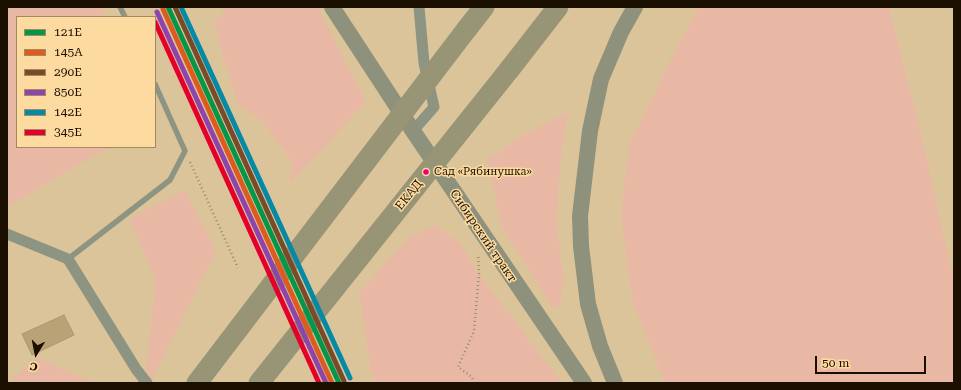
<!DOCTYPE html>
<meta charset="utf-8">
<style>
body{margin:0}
#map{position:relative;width:961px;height:390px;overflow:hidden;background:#dcc49a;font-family:"Roboto Serif",serif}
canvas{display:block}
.frame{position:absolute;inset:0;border:8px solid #1b0f00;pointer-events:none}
.legend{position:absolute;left:16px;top:16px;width:140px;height:132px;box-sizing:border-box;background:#fdda9f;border:1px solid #a3895f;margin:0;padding:5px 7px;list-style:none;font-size:12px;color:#1b0f00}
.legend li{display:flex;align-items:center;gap:8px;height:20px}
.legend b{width:20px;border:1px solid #a3895f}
.north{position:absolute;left:16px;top:334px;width:40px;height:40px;-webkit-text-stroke:3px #fdda9f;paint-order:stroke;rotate:190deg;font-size:11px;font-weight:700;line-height:16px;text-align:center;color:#1b0f00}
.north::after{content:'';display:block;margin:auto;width:14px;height:18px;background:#1b0f00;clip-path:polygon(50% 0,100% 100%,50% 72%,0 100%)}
.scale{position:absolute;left:815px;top:356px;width:111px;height:18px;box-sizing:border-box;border:2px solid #1b0f00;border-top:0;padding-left:5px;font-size:12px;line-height:14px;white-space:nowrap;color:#1b0f00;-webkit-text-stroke:3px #fdda9f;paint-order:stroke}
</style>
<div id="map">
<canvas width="961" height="390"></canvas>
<div class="frame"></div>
<ul class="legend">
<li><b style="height:5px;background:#039749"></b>121Е</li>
<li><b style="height:5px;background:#dc5c1f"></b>145А</li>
<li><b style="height:5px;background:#7a4b2a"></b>290Е</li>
<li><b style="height:5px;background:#8e44ad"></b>850Е</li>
<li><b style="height:5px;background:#058aa5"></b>142Е</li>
<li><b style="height:5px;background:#e4002b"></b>345Е</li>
</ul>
<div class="north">С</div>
<div class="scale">50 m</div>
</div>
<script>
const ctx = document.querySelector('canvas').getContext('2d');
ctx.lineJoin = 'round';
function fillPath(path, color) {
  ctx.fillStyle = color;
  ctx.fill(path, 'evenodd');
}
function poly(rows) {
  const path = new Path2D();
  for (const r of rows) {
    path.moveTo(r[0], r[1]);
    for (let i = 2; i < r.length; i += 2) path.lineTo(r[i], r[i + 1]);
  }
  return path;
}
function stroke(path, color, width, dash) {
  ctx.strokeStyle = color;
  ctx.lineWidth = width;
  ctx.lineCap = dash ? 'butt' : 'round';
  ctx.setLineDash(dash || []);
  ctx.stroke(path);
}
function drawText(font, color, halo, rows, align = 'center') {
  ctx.font = font + ' "Roboto Serif",serif';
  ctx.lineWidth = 3;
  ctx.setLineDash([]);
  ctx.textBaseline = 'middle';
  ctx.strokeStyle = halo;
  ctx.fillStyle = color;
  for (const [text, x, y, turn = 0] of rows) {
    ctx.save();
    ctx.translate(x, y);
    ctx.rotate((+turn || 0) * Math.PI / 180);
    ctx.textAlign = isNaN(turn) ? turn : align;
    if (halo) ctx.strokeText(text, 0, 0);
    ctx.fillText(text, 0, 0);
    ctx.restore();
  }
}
const green = poly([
 [7,7,101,7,106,17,17,17,17,147,113,147,98,153,7,207],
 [221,7,318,7,366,102,291,183,291,159,261,120,238,105,214,23,224,13],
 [699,7,889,7,921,133,954,282,954,383,665,383,633,302,621,217,629,145,673,55],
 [568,112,561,158,556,223,564,281,559,307,552,307,502,227,487,160,525,134],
 [185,190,216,251,150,383,128,383,145,377,156,280,129,219],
 [435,225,460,243,479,274,562,383,377,383,371,372,359,293,409,237],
 [39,358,86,380,104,383,14,383,12,378]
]);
const building = poly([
 [64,315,74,335,32,355,22,334,64,315]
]);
const path = poly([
 [190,162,238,268],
 [474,383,472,377,458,367,474,331,479,274,478,254]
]);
const lane = poly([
 [120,7,125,17],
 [68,259,170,180,185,151,155,84]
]);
const street = poly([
 [413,131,434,107,424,63,419,7],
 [7,234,68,259,136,369,147,383]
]);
const secondary = poly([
 [332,7,413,131,584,383],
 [615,383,600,346,588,304,581,246,580,216,590,131,601,79,621,32,635,7]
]);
const highway = poly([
 [466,30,484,7],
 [509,70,558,7]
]);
const highwayBridge = poly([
 [197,383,466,30],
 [259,383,509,70]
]);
const rail1 = poly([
 [168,7,339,383]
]);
const rail2 = poly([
 [163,9,332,383]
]);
const rail3 = poly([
 [175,7,344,381]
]);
const rail4 = poly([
 [157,12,326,383]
]);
const rail5 = poly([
 [181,7,350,378]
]);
const rail6 = poly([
 [155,22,319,383]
]);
const markers = [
 [426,172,3.5,"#e5007d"]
];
const busNames = [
 ["Сад «Рябинушка»",434,172]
];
const streetNames = [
 ["ЕКАД",409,195,-51],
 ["Сибирский тракт",483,236,56]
];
fillPath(green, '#e8b8a4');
fillPath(building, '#b9a275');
stroke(building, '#a99674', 1);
stroke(path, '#918d76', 2.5, [1, 3]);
stroke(lane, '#8e9482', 5.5);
stroke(street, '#8e9482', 11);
stroke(secondary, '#8e917b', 16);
stroke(highway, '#989577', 21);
stroke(highwayBridge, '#989577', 21);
stroke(rail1, '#039749', 5);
stroke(rail2, '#dc5c1f', 5);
stroke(rail3, '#7a4b2a', 5);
stroke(rail4, '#8e44ad', 5);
stroke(rail5, '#058aa5', 5);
stroke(rail6, '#e4002b', 5);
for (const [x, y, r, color] of markers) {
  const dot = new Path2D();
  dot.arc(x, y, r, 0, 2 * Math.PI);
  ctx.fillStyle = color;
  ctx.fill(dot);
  stroke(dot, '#fdda9f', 1.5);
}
drawText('11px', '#1b0f00', '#fdda9f', busNames, 'left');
drawText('12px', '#1b0f00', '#fdda9f', streetNames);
</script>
